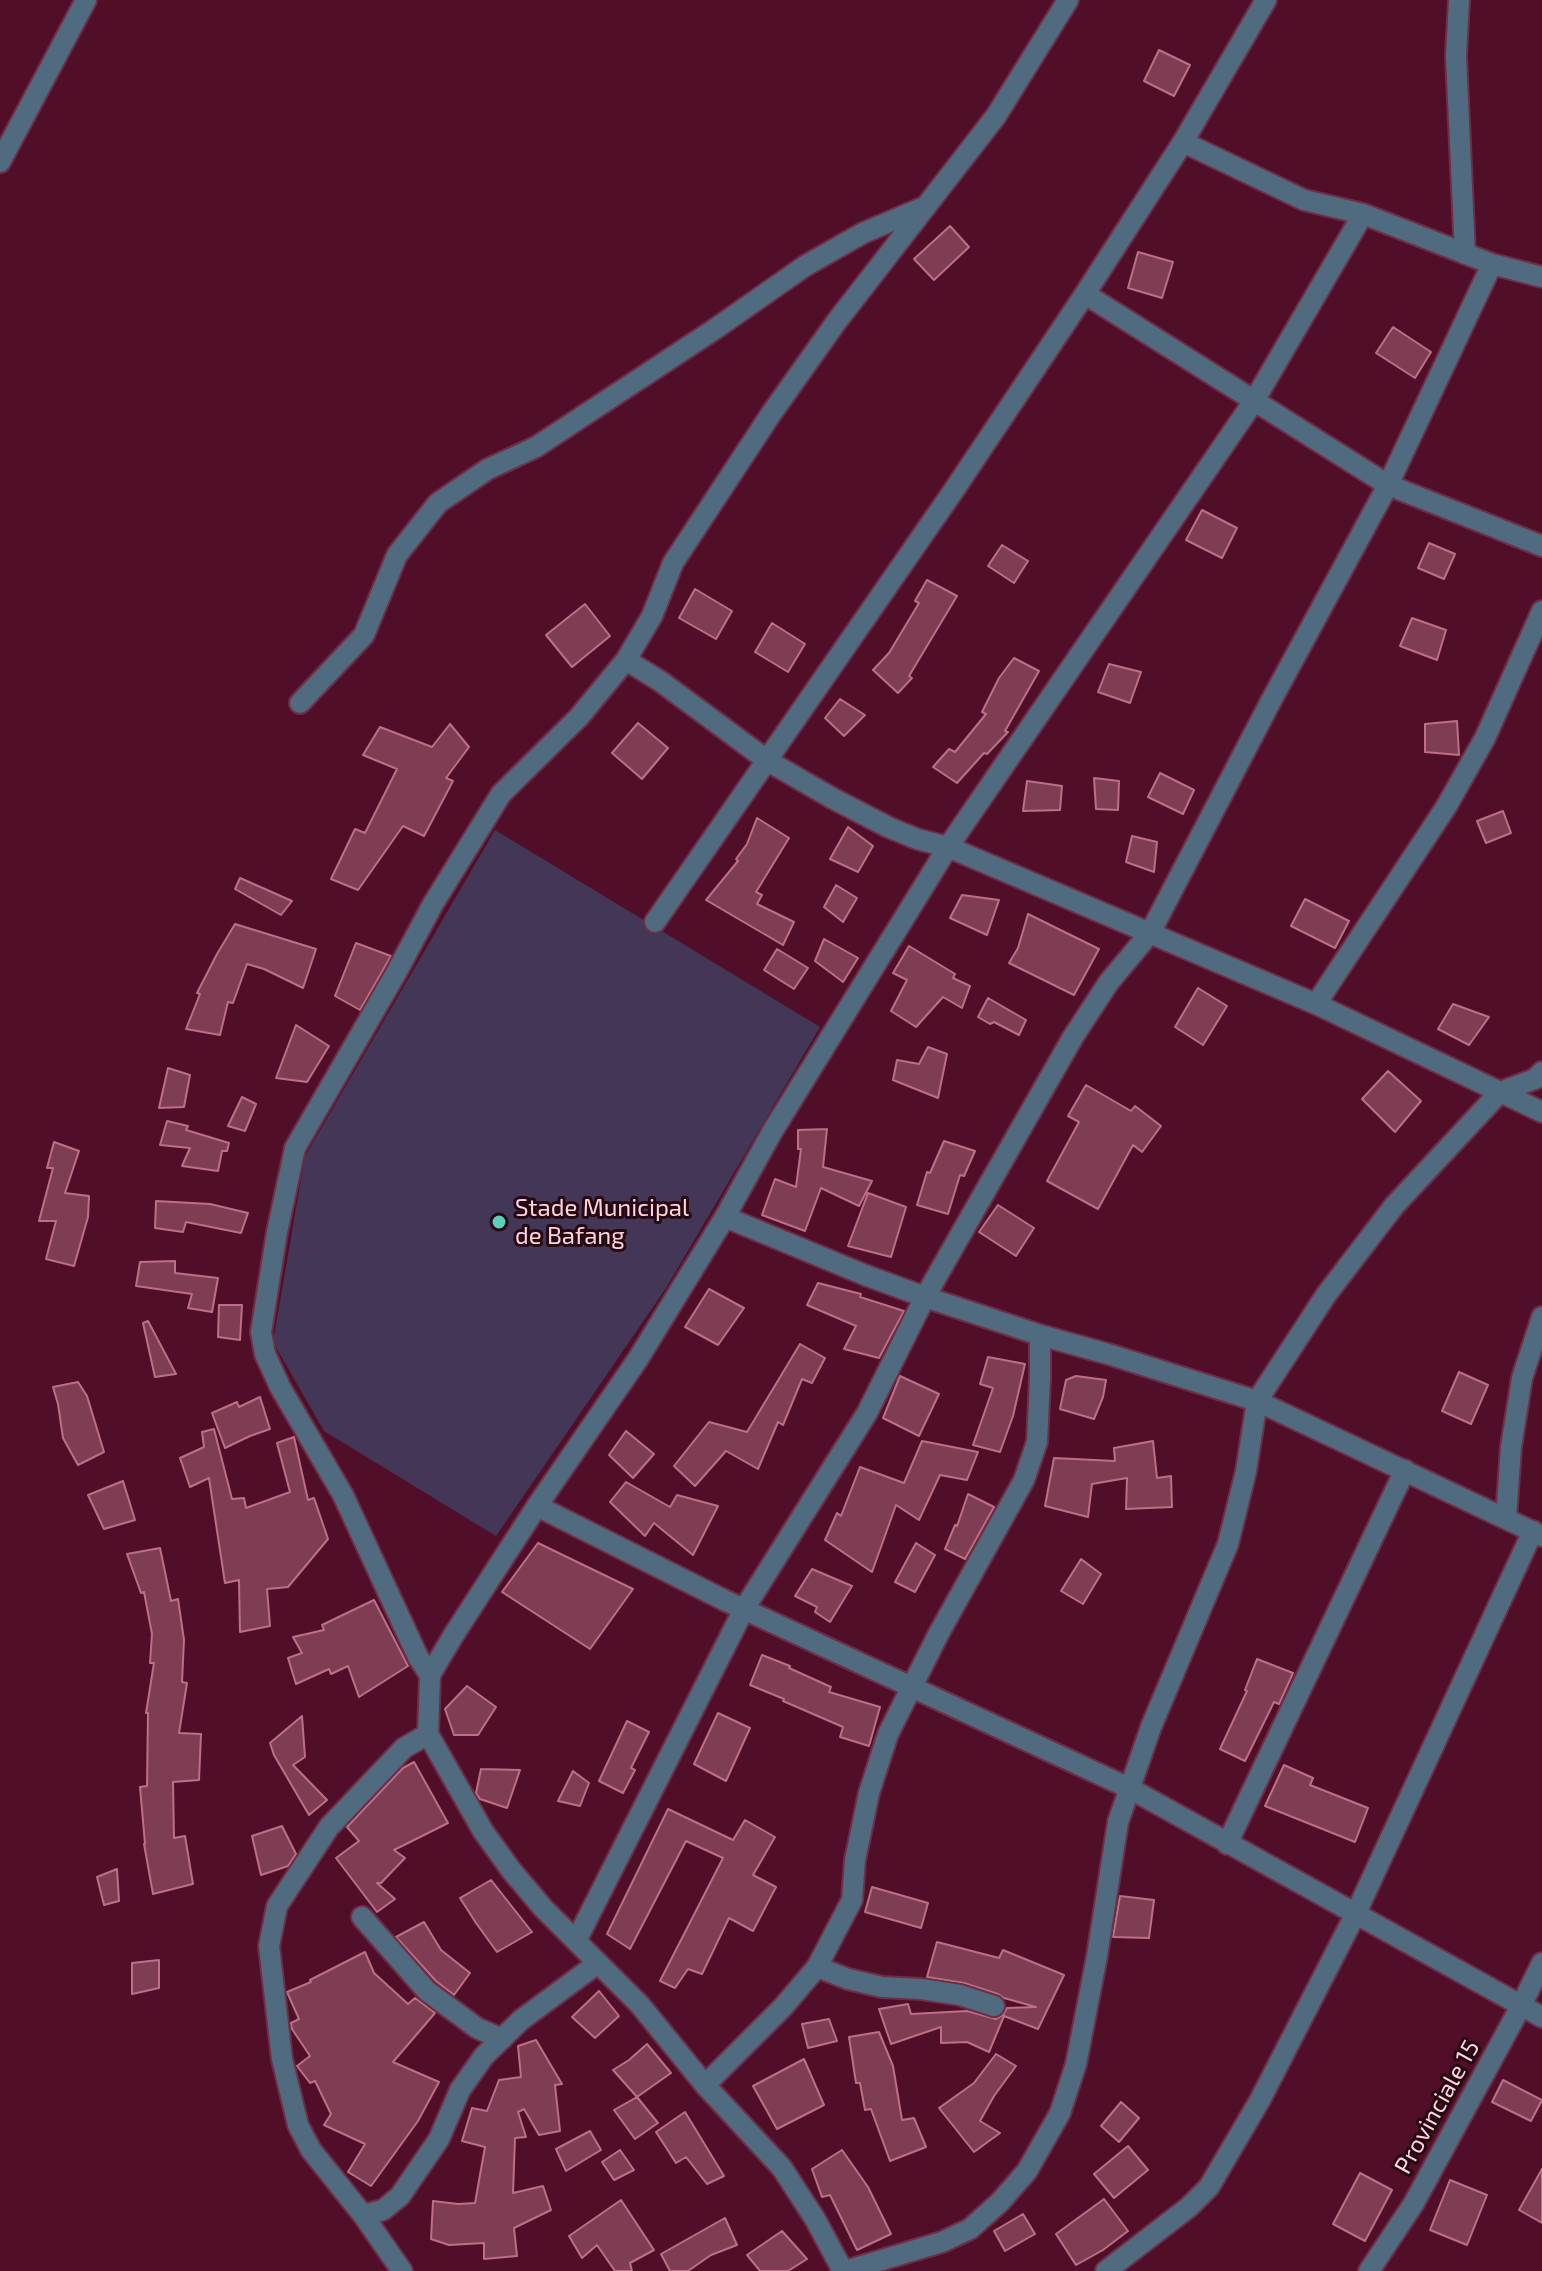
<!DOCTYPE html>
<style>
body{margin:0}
canvas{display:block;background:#510e29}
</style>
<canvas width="1542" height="2271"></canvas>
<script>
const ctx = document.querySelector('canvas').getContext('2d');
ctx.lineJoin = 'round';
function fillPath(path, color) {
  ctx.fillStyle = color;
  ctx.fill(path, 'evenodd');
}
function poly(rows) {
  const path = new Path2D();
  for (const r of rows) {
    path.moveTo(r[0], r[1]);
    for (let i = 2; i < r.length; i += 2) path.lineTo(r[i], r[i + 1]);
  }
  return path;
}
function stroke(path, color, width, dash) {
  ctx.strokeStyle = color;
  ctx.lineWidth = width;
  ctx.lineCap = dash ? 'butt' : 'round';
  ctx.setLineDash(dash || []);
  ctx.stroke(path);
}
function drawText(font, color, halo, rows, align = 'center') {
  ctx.font = font + ' "Exo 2",sans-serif';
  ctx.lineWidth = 6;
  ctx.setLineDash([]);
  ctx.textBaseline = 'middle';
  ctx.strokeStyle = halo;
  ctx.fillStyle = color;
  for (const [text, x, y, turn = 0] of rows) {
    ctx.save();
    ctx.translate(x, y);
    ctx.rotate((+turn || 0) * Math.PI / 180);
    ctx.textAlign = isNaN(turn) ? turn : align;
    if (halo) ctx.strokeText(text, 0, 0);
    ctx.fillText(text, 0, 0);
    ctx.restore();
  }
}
const green = poly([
 [495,830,820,1027,666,1288,496,1536,324,1431,273,1342,305,1156]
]);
const building = poly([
 [1159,50,1190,65,1174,96,1144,81,1159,50],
 [950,226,969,247,934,280,914,259,950,226],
 [1138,252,1173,262,1162,298,1128,288,1138,252],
 [1393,327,1431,352,1415,378,1376,353,1393,327],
 [1202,510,1237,528,1222,558,1186,540,1202,510],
 [1429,543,1455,554,1444,579,1418,568,1429,543],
 [1002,545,1028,561,1014,583,988,566,1002,545],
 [927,580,957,596,909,676,912,678,898,693,873,670,889,653,919,603,915,601,927,580],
 [695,589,732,611,716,639,679,618,695,589],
 [585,604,610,636,572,667,546,635,585,604],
 [1412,618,1446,630,1437,660,1400,646,1412,618],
 [772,623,805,644,788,672,755,652,772,623],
 [1014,658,1039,671,1005,731,1008,732,987,754,984,753,957,783,933,767,949,749,955,752,986,714,982,712,999,678,1014,658],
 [1109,664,1141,672,1130,703,1098,692,1109,664],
 [840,699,865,715,844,736,825,718,840,699],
 [1457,721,1459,755,1425,752,1425,724,1457,721],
 [638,723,668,748,642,779,612,753,638,723],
 [450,724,469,747,446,778,453,781,424,836,403,826,358,890,331,879,355,829,365,833,397,769,363,755,380,727,432,747,450,724],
 [1160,773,1194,790,1183,814,1148,797,1160,773],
 [1094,778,1119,781,1118,810,1096,809,1094,778],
 [1027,781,1062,786,1060,810,1023,811,1027,781],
 [1503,811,1511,833,1486,843,1477,821,1503,811],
 [757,818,789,838,756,892,762,895,757,904,794,922,783,945,706,900,738,861,736,859,747,844,757,818],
 [848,827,873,846,858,872,830,859,848,827],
 [1132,836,1157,842,1154,872,1126,862,1132,836],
 [240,878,292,901,281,915,235,889,240,878],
 [836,885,857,898,843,922,824,907,836,885],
 [962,895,999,900,987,935,950,918,962,895],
 [1305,899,1349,921,1335,948,1291,926,1305,899],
 [1028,914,1099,949,1074,995,1009,963,1018,948,1028,914],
 [235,924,316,949,303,988,264,969,247,964,233,1003,228,1002,220,1035,186,1029,200,994,197,993,217,954,235,924],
 [824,939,858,958,843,982,815,961,824,939],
 [356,943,391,956,360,1010,335,996,356,943],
 [909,946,955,974,953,978,970,986,962,1008,943,997,916,1027,891,1011,907,980,893,973,909,946],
 [777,949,808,968,794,989,764,970,777,949],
 [1198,988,1227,1006,1203,1045,1175,1027,1198,988],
 [988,998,1026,1020,1019,1035,994,1022,990,1024,978,1017,988,998],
 [1453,1004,1489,1017,1469,1045,1438,1029,1453,1004],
 [296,1025,329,1046,307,1082,276,1078,296,1025],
 [928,1047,947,1054,938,1098,893,1080,897,1060,919,1064,928,1047],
 [168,1068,190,1075,184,1107,159,1108,168,1068],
 [1388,1071,1421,1101,1395,1132,1362,1099,1388,1071],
 [1086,1085,1131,1111,1135,1106,1161,1126,1142,1152,1133,1145,1098,1209,1047,1181,1079,1122,1068,1116,1086,1085],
 [242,1097,256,1104,245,1131,228,1126,242,1097],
 [167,1121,188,1126,186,1130,229,1143,227,1151,222,1151,218,1171,182,1166,190,1148,160,1145,167,1121],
 [827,1129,823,1167,872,1181,859,1206,821,1188,805,1231,762,1215,775,1179,796,1187,801,1149,798,1149,798,1130,827,1129],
 [944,1141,975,1151,964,1176,960,1175,948,1214,917,1205,927,1172,930,1173,944,1141],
 [54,1142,79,1151,65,1193,89,1196,88,1217,74,1266,46,1259,56,1221,39,1221,53,1168,47,1168,54,1142],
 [868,1193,906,1207,891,1257,848,1246,868,1193],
 [156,1201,210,1204,248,1213,241,1233,186,1222,183,1232,155,1228,156,1201],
 [998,1205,1034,1228,1016,1256,979,1232,998,1205],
 [175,1261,175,1273,218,1278,212,1312,188,1308,192,1294,136,1286,140,1262,175,1261],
 [818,1283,861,1294,860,1297,904,1311,879,1358,844,1349,856,1326,807,1305,818,1283],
 [709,1289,744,1308,718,1345,685,1327,709,1289],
 [219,1305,242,1305,240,1340,218,1337,219,1305],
 [148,1321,176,1374,155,1377,143,1323,148,1321],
 [800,1344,825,1358,812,1383,802,1379,783,1425,778,1422,758,1469,726,1451,695,1486,674,1466,709,1422,747,1432,800,1344],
 [988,1357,1025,1364,1013,1416,1000,1452,973,1445,993,1388,980,1384,988,1357],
 [1459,1372,1488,1385,1471,1424,1442,1411,1459,1372],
 [900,1376,939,1394,919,1436,883,1418,900,1376],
 [1076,1376,1106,1380,1103,1397,1094,1419,1060,1409,1066,1380,1076,1376],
 [78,1382,87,1396,104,1452,78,1465,63,1438,58,1404,53,1387,78,1382],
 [260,1397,270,1429,250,1436,225,1448,212,1413,237,1402,239,1407,260,1397],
 [214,1429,232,1499,244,1498,246,1508,290,1492,277,1443,294,1437,308,1500,314,1498,328,1539,288,1587,267,1589,270,1626,240,1632,239,1580,225,1583,209,1478,190,1487,180,1458,204,1447,202,1432,214,1429],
 [626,1431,654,1454,633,1478,609,1455,626,1431],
 [922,1441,978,1452,967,1480,940,1475,919,1520,896,1505,872,1572,825,1540,837,1513,841,1516,860,1467,904,1483,922,1441],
 [1153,1441,1157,1478,1171,1476,1172,1507,1126,1509,1127,1478,1092,1484,1088,1517,1045,1506,1054,1458,1115,1461,1114,1448,1153,1441],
 [123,1481,135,1520,104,1529,88,1495,123,1481],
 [626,1482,670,1507,677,1495,718,1506,693,1555,654,1523,645,1536,610,1502,626,1482],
 [968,1494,994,1507,965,1559,945,1549,955,1525,957,1526,968,1494],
 [538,1543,633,1589,590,1649,502,1592,538,1543],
 [916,1543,935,1555,915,1592,895,1582,916,1543],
 [160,1548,171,1601,178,1599,184,1640,182,1682,187,1683,179,1733,201,1734,199,1780,173,1782,174,1838,185,1836,193,1884,153,1894,144,1844,145,1844,140,1787,147,1786,148,1713,146,1713,154,1663,150,1663,152,1634,144,1592,141,1593,127,1554,160,1548],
 [1081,1559,1101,1574,1083,1604,1061,1591,1081,1559],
 [812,1569,852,1586,830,1622,815,1612,817,1607,795,1596,812,1569],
 [374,1600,408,1666,359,1697,348,1666,331,1674,329,1669,296,1684,288,1658,302,1653,293,1637,324,1630,322,1625,374,1600],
 [762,1655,790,1666,789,1668,831,1687,829,1692,880,1707,869,1746,840,1737,843,1727,783,1701,784,1699,750,1685,762,1655],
 [1257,1659,1293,1673,1279,1704,1274,1702,1245,1761,1220,1749,1247,1691,1245,1690,1257,1659],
 [467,1686,496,1707,478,1735,454,1735,445,1709,467,1686],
 [718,1713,750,1728,726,1781,694,1764,718,1713],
 [302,1716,305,1757,293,1765,327,1800,309,1815,274,1755,270,1743,302,1716],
 [627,1721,649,1732,631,1768,635,1770,623,1793,599,1781,627,1721],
 [414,1762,448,1823,394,1850,405,1858,381,1883,377,1883,395,1899,377,1912,336,1858,359,1841,347,1827,403,1768,414,1762],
 [1284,1765,1313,1778,1310,1785,1368,1808,1355,1842,1265,1806,1284,1765],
 [481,1769,520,1770,507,1808,480,1799,476,1793,481,1769],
 [573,1771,589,1783,580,1806,558,1801,573,1771],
 [668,1809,733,1840,745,1820,775,1837,753,1875,776,1887,753,1931,729,1918,702,1974,688,1969,675,1988,660,1981,723,1858,686,1841,630,1949,607,1934,668,1809],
 [282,1826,296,1854,288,1866,261,1875,252,1836,282,1826],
 [117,1869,119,1901,104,1905,97,1877,117,1869],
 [491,1880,532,1932,497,1952,476,1923,460,1898,491,1880],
 [872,1887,928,1903,921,1928,865,1912,872,1887],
 [1120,1896,1154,1900,1149,1938,1113,1937,1120,1896],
 [424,1922,441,1950,470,1973,454,1995,436,1981,396,1937,424,1922],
 [937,1942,999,1958,1003,1950,1064,1975,1038,2029,1004,2016,989,2052,967,2042,941,2043,941,2027,891,2044,879,2009,908,2004,911,2014,967,2011,996,2019,1003,2015,1007,2008,1036,2007,1004,1998,998,1994,964,1983,927,1977,937,1942],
 [365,1952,374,1973,408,2004,415,1998,435,2013,393,2062,439,2082,418,2121,371,2186,348,2172,365,2144,324,2125,331,2114,315,2081,310,2083,297,2066,310,2056,292,2029,291,2023,299,2019,287,1992,311,1982,310,1980,365,1952],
 [159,1960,159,1988,132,1994,132,1963,159,1960],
 [599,1991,619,2016,595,2038,572,2017,599,1991],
 [829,2019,837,2041,808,2048,802,2024,829,2019],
 [879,2032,893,2066,902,2120,914,2118,926,2147,890,2161,871,2109,865,2110,860,2083,856,2083,849,2037,879,2032],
 [536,2040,562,2084,555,2085,560,2131,539,2135,524,2109,518,2112,526,2137,515,2138,513,2193,543,2186,551,2210,514,2228,517,2256,484,2259,484,2243,449,2245,431,2239,433,2201,458,2204,475,2203,485,2147,462,2141,472,2108,487,2111,499,2080,521,2077,518,2046,536,2040],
 [647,2044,671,2073,637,2097,613,2070,629,2060,647,2044],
 [996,2054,1016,2066,994,2096,980,2121,1000,2133,974,2152,939,2108,974,2083,996,2054],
 [804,2059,824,2105,777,2129,753,2086,804,2059],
 [1503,2080,1542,2100,1531,2121,1492,2102,1503,2080],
 [637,2097,658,2123,635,2139,614,2110,637,2097],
 [1121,2102,1139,2118,1119,2142,1101,2126,1121,2102],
 [685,2112,724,2176,707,2184,686,2157,676,2163,656,2132,685,2112],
 [590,2131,601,2150,566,2171,556,2149,590,2131],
 [1128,2146,1148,2170,1114,2198,1094,2174,1128,2146],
 [620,2150,634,2170,614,2180,602,2162,620,2150],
 [842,2150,868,2187,891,2234,857,2250,830,2195,822,2197,812,2169,842,2150],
 [1542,2169,1542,2223,1519,2210,1542,2169],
 [1360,2173,1392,2190,1365,2241,1333,2224,1360,2173],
 [1450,2180,1487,2195,1467,2245,1430,2230,1450,2180],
 [1104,2199,1128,2231,1103,2250,1076,2265,1056,2234,1104,2199],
 [621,2200,654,2250,630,2263,632,2271,615,2271,597,2245,582,2258,569,2236,621,2200],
 [1023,2214,1035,2234,1005,2251,994,2231,1023,2214],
 [725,2218,737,2245,711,2255,688,2271,670,2271,661,2254,725,2218],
 [782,2231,807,2259,788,2271,760,2271,747,2255,782,2231]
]);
const minor = poly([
 [1459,0,1456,56,1465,254],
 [1183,142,1304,200,1363,214,1492,264,1542,277],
 [0,162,86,0],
 [1085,294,1388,485,1542,546],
 [626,660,660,681,768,761,832,798,888,827,917,839,948,847,1316,1004,1542,1112],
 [300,703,364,635,397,555,438,503,488,469,536,447,715,329,805,266,863,233,922,208],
 [655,922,954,490,1085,294,1183,142,1266,0],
 [1316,1004,1446,807,1485,738,1542,611],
 [725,1217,865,1275,925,1297,1040,1335,1108,1354,1257,1401,1542,1536],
 [537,1506,724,1600,1129,1788,1542,2017],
 [1506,1518,1511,1447,1522,1378,1542,1317],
 [430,1675,418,1657,343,1495,280,1387,265,1354,261,1332,277,1232,295,1148,396,973,433,904,501,794,579,717,626,660,652,616,673,563,771,414,837,321,996,116,1068,0],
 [1227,1844,1405,1470],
 [362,1917,427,1991,477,2028,502,2039],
 [576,1941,744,1609,867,1413,925,1297,1073,1037,1109,982,1150,933,1272,699,1388,485,1492,264],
 [817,1967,848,1979,882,1987,921,1989,960,1995,994,2006],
 [705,2085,783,2007,817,1967,852,1900,855,1860,869,1793,888,1734,939,1633,1024,1480,1037,1442,1040,1379,1040,1335],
 [363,2215,383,2210,400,2196,439,2139,460,2090,484,2056,521,2020,598,1963],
 [402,2271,363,2215,311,2150,298,2125,282,2059,269,1946,277,1906,329,1827,404,1748,428,1734],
 [843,2271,815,2219,782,2168,705,2085,640,2005,543,1908,511,1870,483,1831,428,1734,430,1675,453,1636,537,1506,638,1359,725,1217,772,1132,948,847,1254,401,1363,214],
 [845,2271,942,2242,970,2229,1000,2202,1027,2171,1060,2113,1076,2064,1097,1956,1118,1822,1151,1727,1228,1544,1246,1471,1257,1401,1326,1295,1394,1206,1500,1092,1535,1079,1542,1072],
 [1106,2271,1189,2207,1209,2187,1260,2100,1355,1915,1533,1531]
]);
const tertiary = poly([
 [1369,2271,1414,2203,1521,2006,1542,1963]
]);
const markers = [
 [499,1222,8,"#5bcebc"]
];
const poiNames = [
 ["Stade Municipal",515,1208],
 ["de Bafang",515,1236]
];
const streetNames = [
 ["Provinciale 15",1437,2107,-61]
];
fillPath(green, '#433657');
fillPath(building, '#7e3d52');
stroke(building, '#bc6f86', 2);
stroke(minor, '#6d2e46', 24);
stroke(tertiary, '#6d2e46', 24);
stroke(minor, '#506a7f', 20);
stroke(tertiary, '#506a7f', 20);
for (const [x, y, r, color] of markers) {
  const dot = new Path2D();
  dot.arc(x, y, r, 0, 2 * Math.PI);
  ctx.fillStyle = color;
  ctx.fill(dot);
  stroke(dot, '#260913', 3);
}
drawText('24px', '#ffd3de', '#260913', poiNames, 'left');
drawText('24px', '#ffd3de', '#260913', streetNames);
</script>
